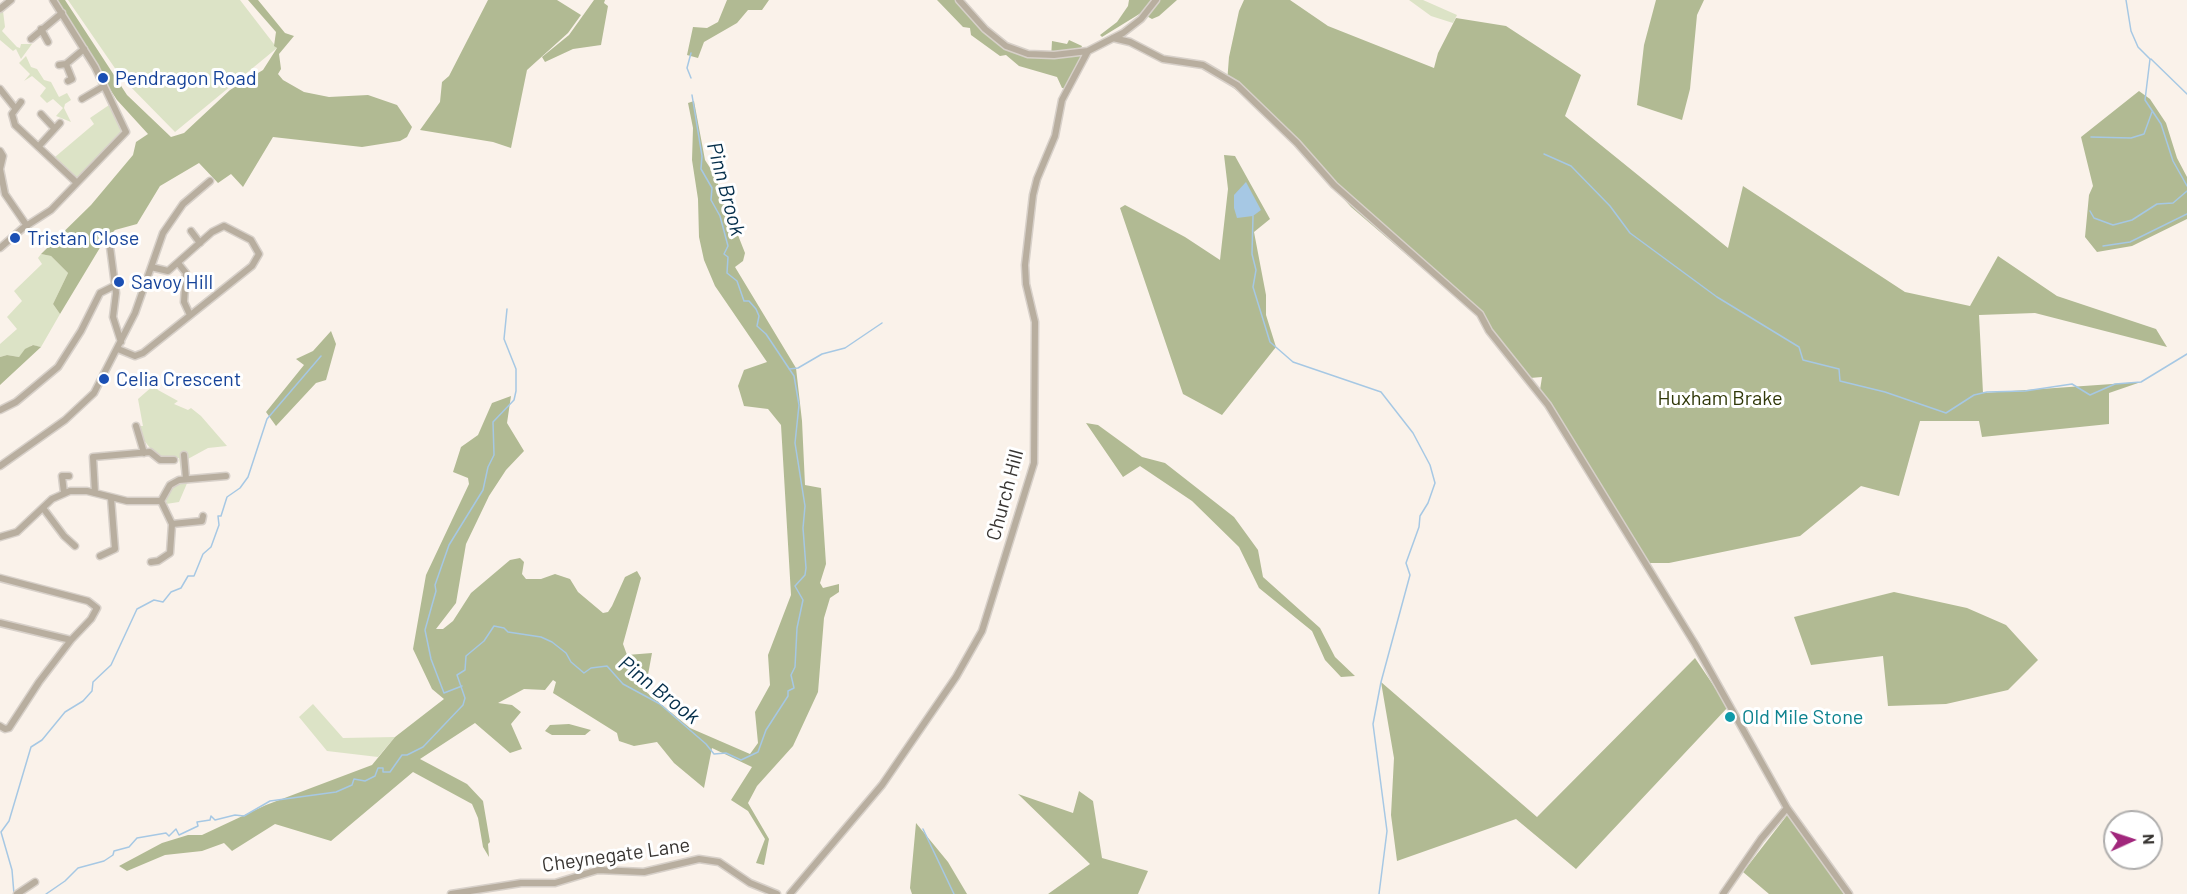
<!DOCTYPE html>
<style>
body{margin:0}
#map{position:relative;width:2187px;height:894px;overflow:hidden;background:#faf2ea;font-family:Barlow,sans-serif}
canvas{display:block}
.north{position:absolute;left:2103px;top:810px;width:60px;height:60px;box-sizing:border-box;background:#fff;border:2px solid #afaead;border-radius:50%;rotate:87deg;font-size:16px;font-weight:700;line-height:24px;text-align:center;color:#383532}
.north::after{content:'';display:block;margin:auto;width:21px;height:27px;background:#a1277c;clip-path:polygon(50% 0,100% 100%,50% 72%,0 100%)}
</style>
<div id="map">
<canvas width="2187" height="894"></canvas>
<div class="north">N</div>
</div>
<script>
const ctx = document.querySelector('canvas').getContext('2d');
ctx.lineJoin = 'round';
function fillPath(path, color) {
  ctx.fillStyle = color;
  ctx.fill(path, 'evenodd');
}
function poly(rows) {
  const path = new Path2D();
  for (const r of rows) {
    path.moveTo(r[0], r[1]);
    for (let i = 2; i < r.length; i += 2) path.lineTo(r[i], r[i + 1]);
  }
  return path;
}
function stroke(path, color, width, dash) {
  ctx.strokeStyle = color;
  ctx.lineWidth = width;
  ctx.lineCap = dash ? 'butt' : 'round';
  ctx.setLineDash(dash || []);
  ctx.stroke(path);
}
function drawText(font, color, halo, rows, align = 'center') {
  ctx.font = font + ' Barlow,sans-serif';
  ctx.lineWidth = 6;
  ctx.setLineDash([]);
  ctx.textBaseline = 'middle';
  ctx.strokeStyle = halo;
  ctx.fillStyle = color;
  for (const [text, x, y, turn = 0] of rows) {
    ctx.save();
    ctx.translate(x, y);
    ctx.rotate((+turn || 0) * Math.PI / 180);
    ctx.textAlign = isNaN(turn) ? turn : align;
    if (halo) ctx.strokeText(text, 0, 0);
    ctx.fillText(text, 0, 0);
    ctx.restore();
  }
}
const green = poly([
 [68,0,240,0,277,48,175,132,121,77],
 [1409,0,1423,0,1457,15,1453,23,1431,16],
 [3,11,5,27,2,31,17,47,20,48,21,44,32,44,21,59,16,49,13,51,0,40,0,12],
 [26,56,31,67,37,69,44,80,51,82,59,97,67,93,71,100,65,104,64,108,71,122,56,116,63,108,53,99,47,103,40,96,46,88,32,76,24,81,30,74,19,63],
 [112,103,125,130,77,180,55,157,94,124,90,118],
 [41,254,51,256,68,273,53,304,60,314,41,347,32,345,19,357,7,355,0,357,0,344,17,329,7,317,22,301,14,291,42,264,38,258],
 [154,385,158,390,178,401,174,404,188,410,191,408,201,416,227,446,208,448,186,460,187,477,182,477,179,458,158,458,139,434,140,426,143,426,138,399],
 [188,481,179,502,166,504,167,492,175,484],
 [313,704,343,738,395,737,378,757,327,751,299,717]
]);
const forest = poly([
 [51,0,65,0,127,95,171,137,184,133,230,90,263,70,277,48,274,46,276,32,248,0,258,0,285,33,294,36,279,54,281,69,278,74,283,80,304,92,329,97,368,95,397,105,412,127,407,137,400,141,362,147,273,137,243,187,231,174,218,183,199,163,160,186,137,224,115,230,104,241,60,314,53,304,68,273,51,256,41,254,91,205,133,155,136,142,148,134,117,100],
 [488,0,557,0,581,15,568,33,527,70,511,148,493,142,420,130,440,102,442,82,449,76],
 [594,0,605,0,604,3,608,6,601,45,573,49,545,62,542,57,569,35],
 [727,0,769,0,762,10,748,10,737,23,704,42,698,58,687,55,693,27,707,28,718,22],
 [937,0,956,0,976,25,1009,50,1028,56,1051,58,1052,41,1067,44,1069,40,1082,46,1080,51,1087,56,1071,89,1062,88,1057,77,1019,66,1006,55,1000,56,971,35,970,28,963,27],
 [1129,0,1177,0,1159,16,1152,19,1141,13,1102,37,1100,35,1117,22,1128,6],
 [1244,0,1290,0,1328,26,1434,68,1438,53,1456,18,1506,26,1581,75,1565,116,1728,248,1743,186,1905,292,1970,306,1998,256,2057,296,2156,329,2167,347,2035,313,1979,315,1983,393,2141,382,2109,393,2109,424,1982,437,1979,421,1920,421,1899,496,1861,486,1800,536,1669,563,1643,563,1540,390,1542,377,1530,378,1478,316,1351,207,1266,113,1227,83,1229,57,1239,11],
 [1656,0,1704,0,1697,15,1690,89,1682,120,1637,105,1644,45],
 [2139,91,2150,99,2166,123,2177,158,2187,177,2187,219,2132,246,2097,252,2085,237,2089,195,2093,186,2081,137],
 [694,101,705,160,714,174,745,253,743,261,735,267,796,368,802,421,805,485,821,488,826,564,820,583,823,588,839,584,839,592,830,598,824,618,818,692,793,746,757,786,748,803,769,839,764,865,756,863,765,839,748,811,731,800,752,767,712,748,704,788,674,763,657,742,634,746,619,741,617,733,553,693,556,682,553,680,545,690,524,689,498,703,512,705,521,712,511,724,522,749,510,753,475,723,420,759,467,784,483,801,490,842,488,844,489,857,483,847,478,818,472,804,413,772,331,841,275,824,232,851,224,843,202,851,165,855,127,871,119,866,162,843,188,835,202,835,266,805,372,765,395,737,444,699,432,689,413,649,426,575,469,484,468,478,453,472,461,447,478,435,492,403,511,396,507,423,524,451,506,470,489,496,466,544,456,603,436,629,443,629,453,621,471,593,510,560,520,558,524,562,522,574,526,579,541,579,555,574,570,579,578,592,603,613,608,612,612,606,625,577,637,571,641,578,623,644,627,655,652,653,645,691,690,728,750,754,758,743,755,712,770,685,768,655,791,595,781,425,768,409,744,406,738,386,744,370,767,362,715,286,704,260,699,237,698,199,692,160,693,128,688,103],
 [1224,155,1235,156,1270,219,1254,232,1266,295,1266,315,1276,347,1222,415,1183,394,1120,208,1125,205,1185,237,1220,260,1228,189],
 [331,331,336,344,326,380,316,383,276,426,266,412,304,365,296,359,313,351],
 [33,345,41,347,0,385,0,357,7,355,19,357,25,349],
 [1086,423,1098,425,1142,457,1165,463,1234,517,1258,550,1263,577,1320,628,1335,657,1355,676,1341,677,1325,660,1312,631,1259,588,1239,547,1192,501,1140,466,1123,477],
 [1894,592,1967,608,2006,625,2038,660,2008,690,1946,704,1888,706,1883,656,1811,665,1794,617],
 [1695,658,1728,707,1576,869,1516,819,1397,861,1391,815,1394,758,1381,682,1537,817],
 [569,724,591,730,585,735,552,735,545,731,550,725],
 [1079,791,1093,801,1102,858,1148,871,1138,894,1048,894,1090,864,1018,794,1073,813],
 [1788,814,1844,894,1769,894,1743,872],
 [916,823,948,862,967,894,912,894,910,888]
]);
const water = poly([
 [1246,182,1261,210,1253,216,1237,218,1234,208,1234,195]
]);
const stream = poly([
 [2126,0,2131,31,2138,47,2150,59,2145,100,2161,124,2173,161,2187,186],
 [2151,59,2187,94],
 [691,78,687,68,691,53],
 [2091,137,2131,138,2144,134,2152,112],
 [1544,154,1571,166,1610,206,1630,233,1717,297,1799,347,1803,360,1839,369,1840,381,1885,392,1946,413,1974,395,1987,392,2025,391,2072,384,2090,395,2115,384,2141,382,2187,354],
 [2090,211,2094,218,2113,225,2132,220,2157,204,2173,203,2187,191],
 [1253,216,1252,254,1256,270,1253,287,1270,342,1293,362,1381,392,1413,433,1430,465,1435,483,1428,503,1420,516,1419,527,1406,563,1410,575,1381,682,1373,724,1387,831,1379,894],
 [2103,246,2130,242,2187,214],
 [789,369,798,368,822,354,845,348,882,323],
 [462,686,444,693,431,659,425,630,436,591,435,585,449,545,483,490,488,467,494,455,493,422,514,400,516,391,516,369,504,339,507,309],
 [923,829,954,894],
 [14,894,12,870,1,832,9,821,31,747,42,740,65,712,83,701,92,691,93,682,111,665,137,609,154,600,163,602,171,592,181,588,188,576,194,576,203,554,211,547,219,525,218,516,221,516,227,497,240,488,248,477,267,419,321,356],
 [46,894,65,881,78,868,104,861,113,855,114,851,129,847,137,838,166,833,169,836,176,829,179,835,198,826,197,822,210,820,211,816,215,820,235,815,244,816,270,801,336,792,352,785,354,779,365,781,375,776,378,768,383,768,383,772,390,772,402,755,407,755,423,747,463,705,465,698,457,675,465,670,466,656,484,641,494,626,504,628,508,632,541,637,552,642,566,653,571,662,584,673,591,668,607,666,623,684,660,704,706,744,714,754,726,753,741,760,758,752,766,730,788,696,788,691,794,688,791,675,795,667,797,628,803,600,795,586,805,575,806,568,803,528,805,506,795,443,799,405,794,376,766,334,757,326,759,316,756,309,749,301,744,301,737,281,727,273,728,257,724,254,728,246,720,216,711,200,712,188,701,169,702,156,692,95]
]);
const minor = poly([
 [959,0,985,29,1006,46,1028,54,1054,55,1088,51,1123,33,1141,19,1156,0],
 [0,9,11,0],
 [41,29,48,42],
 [1113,38,1130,42,1163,59,1203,65,1237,85,1297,143,1334,185,1480,314,1489,331,1548,405,1695,644,1787,808,1849,894],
 [31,39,62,13],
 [66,64,72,79,68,81],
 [59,65,66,64,84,49],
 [0,89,15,108],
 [82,99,104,86],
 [21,102,12,114,15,125,76,182],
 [41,114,54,128],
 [39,146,60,123],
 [0,151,3,156,0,169,5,194,27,226],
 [191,231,200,243],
 [109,239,116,293,113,317,121,342],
 [0,248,23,228,51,210,126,132,95,67,53,0],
 [178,263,186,273,184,302,190,315],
 [118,349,135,356,143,353,252,266,259,254,251,240,224,226,212,232,168,271,151,267],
 [0,410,16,402,58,367,81,331,100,293,116,285],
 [136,426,144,453],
 [184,455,186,479],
 [0,466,65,420,94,393,135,313,163,233,183,204,210,181],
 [64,493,62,476,69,476],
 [95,493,93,457,150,452,160,460,174,460],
 [161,501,170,485,179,480,226,476],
 [43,508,64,536,75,546],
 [172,524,202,521,203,516],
 [0,537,17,532,52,499,70,491,87,491,127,501,161,501],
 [100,556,115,549,111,498],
 [151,562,158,561,170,553,172,524,161,501],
 [0,578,88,601,97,608,91,619,71,640,39,682,9,728,5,729,0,726],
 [0,623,71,640],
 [17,894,35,882],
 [451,894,521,883,555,883,598,870,644,872,699,859,719,862,750,883,777,894],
 [790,894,882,785,956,677,982,631,1034,463,1035,322,1026,284,1025,265,1033,195,1037,179,1055,136,1062,100,1088,51],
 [1723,894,1761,839,1787,808]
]);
const markers = [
 [103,78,6,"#1a4fb4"],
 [15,238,6,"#1a4fb4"],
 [119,282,6,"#1a4fb4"],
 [104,379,6,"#1a4fb4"],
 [1730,717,6,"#0f9aa8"]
];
const transitNames = [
 ["Pendragon Road",115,78],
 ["Tristan Close",27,238],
 ["Savoy Hill",131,282],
 ["Celia Crescent",116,379]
];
const parkNames = [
 ["Huxham Brake",1720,398]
];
const streetNames = [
 ["Church Hill",1005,495,-75],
 ["Cheynegate Lane",616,855,-8]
];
const cultureNames = [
 ["Old Mile Stone",1742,717]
];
const waterNames = [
 ["Pinn Brook",726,189,75],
 ["Pinn Brook",659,690,38]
];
fillPath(green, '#dce3c6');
fillPath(forest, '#b1ba93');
fillPath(water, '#a6c8e4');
stroke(stream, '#a6c8e4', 1.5);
stroke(minor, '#d7d0c9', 9);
stroke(minor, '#b8ae9f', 6);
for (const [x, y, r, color] of markers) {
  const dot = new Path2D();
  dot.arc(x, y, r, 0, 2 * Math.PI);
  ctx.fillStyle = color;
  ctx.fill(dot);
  stroke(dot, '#fff', 2);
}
drawText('20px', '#164399', '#fff', transitNames, 'left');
drawText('20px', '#303808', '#fff', parkNames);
drawText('20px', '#383532', '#fff', streetNames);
drawText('20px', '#0d838f', '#fff', cultureNames, 'left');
drawText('italic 21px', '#032d49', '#fff', waterNames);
</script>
